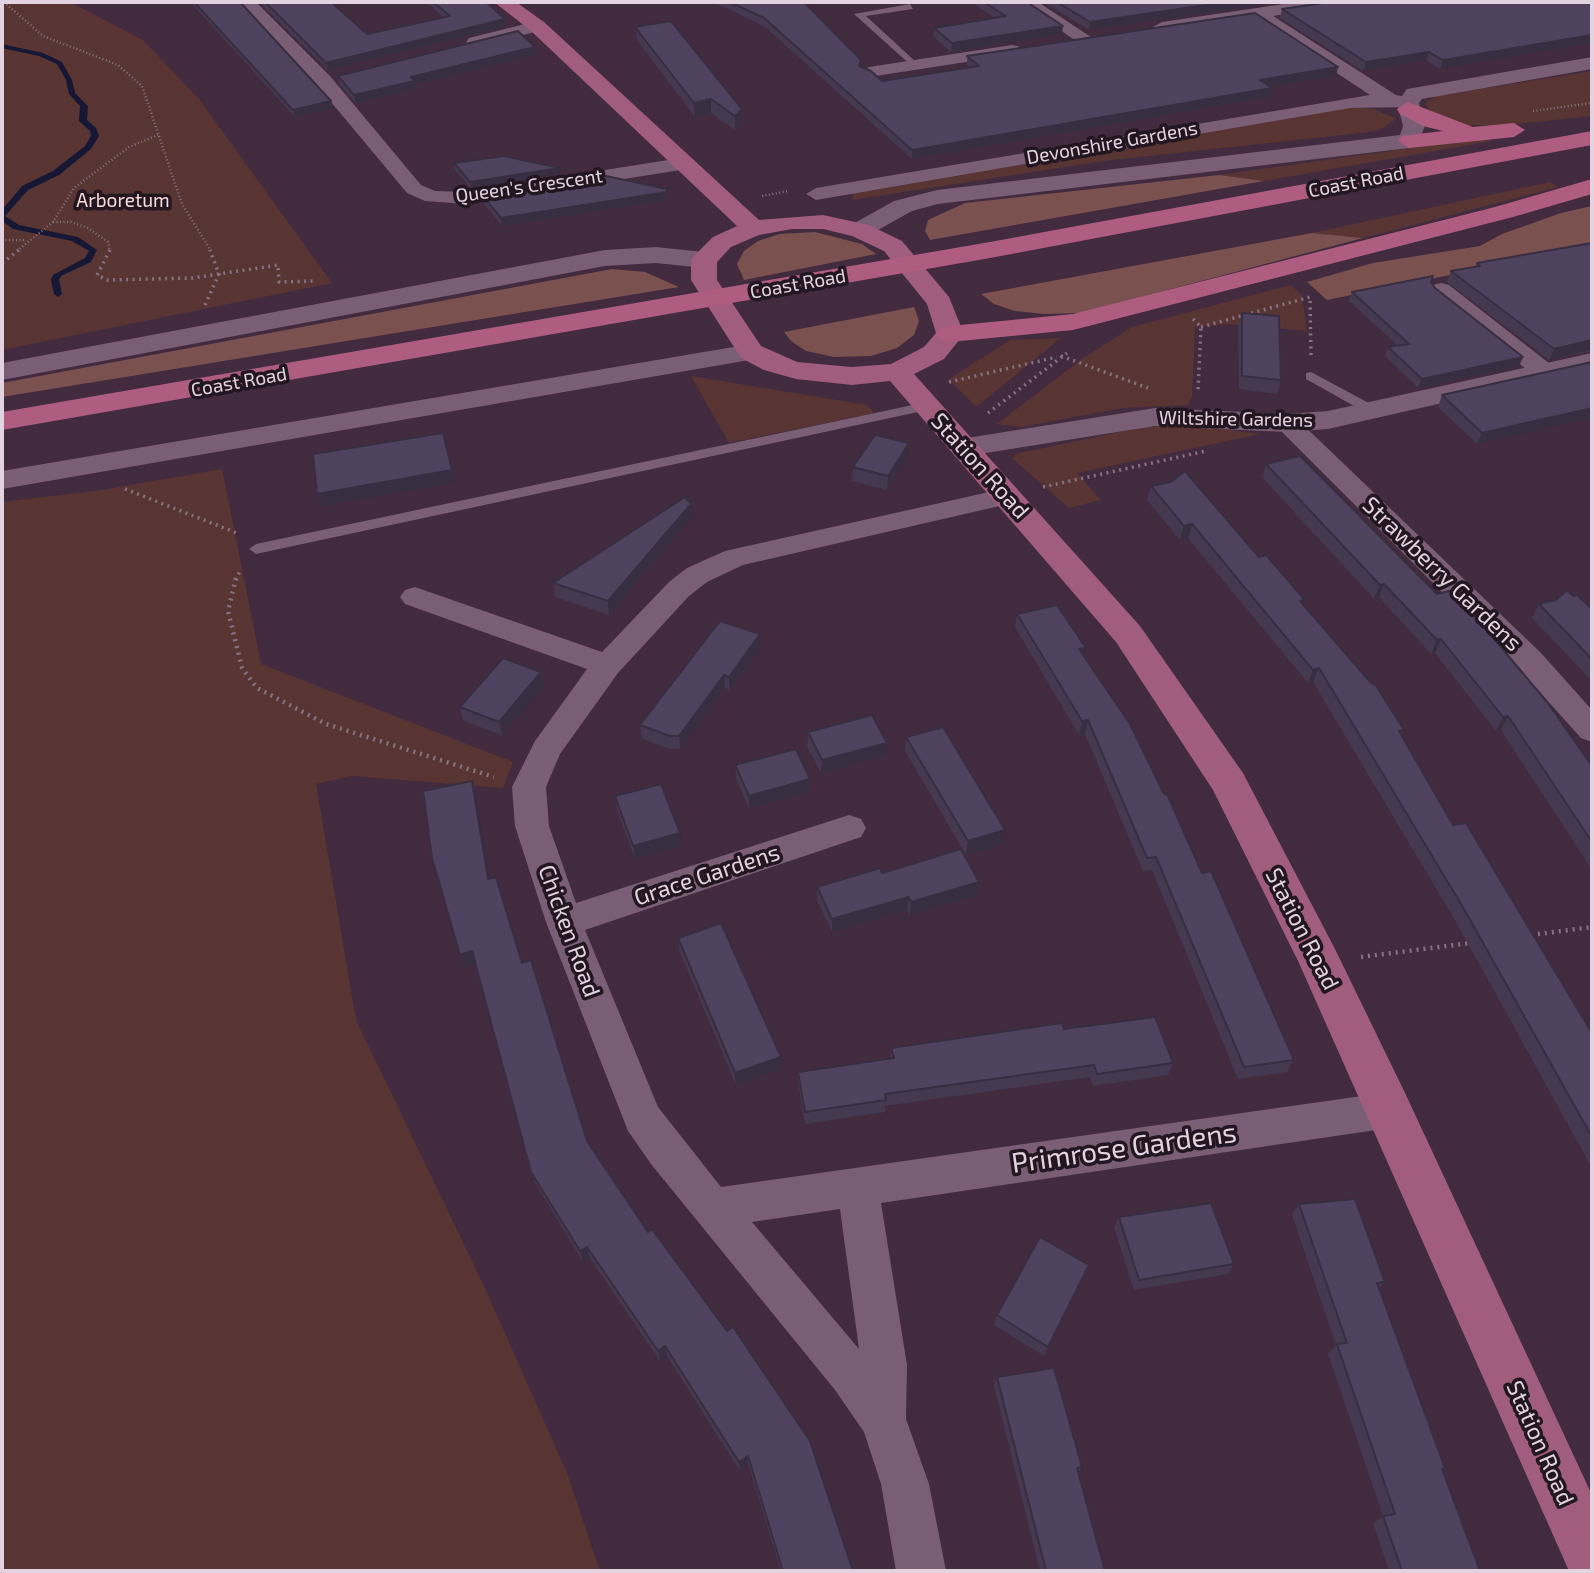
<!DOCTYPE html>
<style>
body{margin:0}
#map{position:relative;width:1594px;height:1573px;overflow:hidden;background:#422a3f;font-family:"Exo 2",sans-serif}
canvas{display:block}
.frame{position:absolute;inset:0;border:4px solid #e3d3e0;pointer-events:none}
</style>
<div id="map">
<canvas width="1594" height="1573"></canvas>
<div class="frame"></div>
</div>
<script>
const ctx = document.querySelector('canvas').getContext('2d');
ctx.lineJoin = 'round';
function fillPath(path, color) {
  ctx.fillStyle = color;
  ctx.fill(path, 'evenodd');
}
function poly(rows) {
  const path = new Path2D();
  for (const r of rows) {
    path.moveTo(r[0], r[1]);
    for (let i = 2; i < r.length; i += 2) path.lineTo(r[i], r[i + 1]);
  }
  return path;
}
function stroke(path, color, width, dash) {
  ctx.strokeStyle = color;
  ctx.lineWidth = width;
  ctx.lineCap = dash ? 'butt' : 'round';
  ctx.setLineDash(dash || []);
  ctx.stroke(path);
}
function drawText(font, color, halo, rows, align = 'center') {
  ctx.font = font + ' "Exo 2",sans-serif';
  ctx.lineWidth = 7;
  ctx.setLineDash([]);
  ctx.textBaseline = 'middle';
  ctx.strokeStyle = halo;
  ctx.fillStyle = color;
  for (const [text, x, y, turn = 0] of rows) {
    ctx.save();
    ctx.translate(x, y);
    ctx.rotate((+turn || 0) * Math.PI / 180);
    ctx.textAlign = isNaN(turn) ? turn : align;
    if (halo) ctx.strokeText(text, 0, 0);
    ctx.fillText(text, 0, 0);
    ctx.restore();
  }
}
const green = poly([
 [2,2,70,2,143,40,199,99,332,283,2,350],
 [1592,71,1592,116,1507,125,1462,125,1434,118,1425,103,1436,96],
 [1350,107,1374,109,1396,119,1381,129,1369,132,1104,161,852,200,854,191],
 [1487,138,1492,141,1264,181,1219,175,1403,149,1418,143],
 [1550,182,1558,187,1363,238,1312,233],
 [1291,285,1302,296,1307,331,1228,324,1195,327,1192,396,1188,405,1122,408,1021,427,997,424,1082,359,1132,327],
 [1061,338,976,407,949,379,1010,340],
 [691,376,867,405,874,413,729,443],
 [1191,425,1260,434,1077,473,1101,500,1069,508,1013,459,1015,454,1144,427],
 [222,469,261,664,513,762,503,788,351,776,316,784,356,1020,484,1286,567,1473,600,1571,2,1571,2,502,102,490]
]);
const forest = poly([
 [1219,175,1264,181,930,240,925,231,928,220,965,203],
 [1592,206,1592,246,1327,300,1307,282,1373,263,1480,246,1502,234,1561,213],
 [815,232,862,244,876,254,744,280,737,264,744,251,758,241,780,234],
 [1312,233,1363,238,1081,313,1044,314,1015,311,994,304,981,294],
 [612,269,645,272,679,287,2,397,2,383],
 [914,307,919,321,914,335,897,348,871,356,834,357,806,351,791,341,784,332]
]);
const stream = poly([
 [2,44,43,53,62,62,72,80,75,93,88,106,87,120,96,128,99,136,91,149,59,175,28,190,5,216,19,225,78,237,97,250,91,262,61,276,59,280,62,294,58,297,54,294,51,280,53,275,85,258,89,251,72,241,13,229,2,221,2,210,22,186,53,171,85,146,91,136,90,131,79,121,80,106,69,94,66,80,57,64,39,56,2,48,2,44]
]);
const pathFar2 = poly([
 [4,2,43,36,118,65,142,86,182,204,211,251],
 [1533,111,1592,103],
 [762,196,788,191],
 [53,222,71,222,88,228,108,242,110,251],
 [2,240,26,240],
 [17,251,53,222,74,188,129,147,158,135]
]);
const pathFar1 = poly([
 [110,250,97,275,107,280,193,278,278,265,279,282,315,281],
 [2,263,19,250],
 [205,305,219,274,210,250],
 [1193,319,1201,327,1198,391],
 [1201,327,1310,297,1311,355],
 [1061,356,1148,388],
 [949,382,1057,357],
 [988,413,1067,353],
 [1043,487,1206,451],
 [125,489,237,533],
 [235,580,241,570]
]);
const path = poly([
 [236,578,228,611,242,668,257,688,326,724,494,777],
 [1531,935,1592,927],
 [1361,957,1470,943]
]);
const service = poly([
 [910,4,913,9,866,16,917,63,917,67,914,68,854,14,910,4],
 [1311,372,1380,409,1382,412,1380,415,1370,415,1306,379,1306,373,1311,372],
 [927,402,932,403,932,409,256,554,249,549,256,544,927,402]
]);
const minor = poly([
 [239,2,256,2,330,76,421,185,435,191,466,192,687,157,697,163,687,169,466,204,425,201,407,193,316,84,239,2],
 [1019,2,1038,2,1094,39,1091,43,1079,43,1019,2],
 [1297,2,1338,2,1330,7,1273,16,1396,95,1415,99,1417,103,1415,107,1350,108,816,200,806,194,816,188,1370,95,1254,18,1162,32,1153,27,1162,22,1297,2],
 [537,21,543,22,546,26,543,30,475,47,466,42,469,38,537,21],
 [1012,45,1018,46,1021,50,1018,54,869,77,860,72,869,67,1012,45],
 [1441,283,1449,285,1554,367,1557,372,1554,377,1536,377,1433,295,1430,290,1433,285,1441,283],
 [1287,415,1296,418,1541,653,1592,710,1592,742,1581,738,1519,669,1278,428,1274,423,1278,418,1287,415],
 [1007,488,1017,490,1021,496,1017,502,743,565,707,582,689,596,618,673,560,754,546,787,549,826,576,903,849,815,861,819,866,828,861,837,585,930,658,1107,721,1187,1390,1092,1404,1097,1410,1110,1404,1123,1390,1128,881,1203,907,1365,906,1419,929,1484,946,1571,896,1571,881,1484,864,1432,835,1390,651,1164,628,1131,546,922,515,826,512,787,535,741,587,669,405,604,400,597,405,590,415,587,602,652,669,582,687,568,725,551,1007,488],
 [840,1209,859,1349,752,1222,840,1209]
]);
const tertiary = poly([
 [1592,57,1592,69,1422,99,1419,103,1425,126,1417,146,1409,148,938,204,912,211,869,235,860,238,851,235,847,230,851,225,894,201,937,190,1400,135,1403,126,1397,103,1407,89,1592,57],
 [656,247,704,252,713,255,717,260,713,265,704,268,656,263,605,266,2,380,2,363,605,250,656,247],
 [751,344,761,346,765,352,761,358,2,489,2,471,751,344],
 [1592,353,1592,369,1328,429,1287,432,1155,426,967,456,956,453,952,447,956,441,967,438,1155,408,1287,414,1328,411,1592,353]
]);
const primary = poly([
 [494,2,516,2,544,22,759,220,823,215,869,225,902,241,949,297,964,334,944,359,914,374,1140,626,1243,773,1335,949,1406,1095,1592,1495,1592,1571,1569,1571,1299,963,1213,790,1116,642,890,381,852,385,796,379,764,370,741,358,691,280,691,260,695,255,713,237,737,226,530,30,494,2],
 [792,229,823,229,852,236,884,251,927,304,936,333,924,347,891,364,852,367,797,362,761,346,717,280,717,262,731,247,759,235,792,229]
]);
const trunk = poly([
 [1408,102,1473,127,1514,123,1525,130,1514,137,1409,148,1398,141,1401,136,1443,131,1423,126,1400,114,1397,109,1408,102],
 [1592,131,1592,145,990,258,2,430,2,412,990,242,1592,131],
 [1592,179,1592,194,1513,217,1073,330,950,342,940,340,936,334,940,328,950,326,1073,314,1495,207,1592,179]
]);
const wall = poly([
 [185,2,240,2,331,101,333,109,295,117,194,6],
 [259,2,331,2,367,34,444,18,427,2,486,2,506,26,328,70],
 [713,2,804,2,861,66,882,81,969,67,967,65,967,56,1336,76,1270,87,1272,88,1270,97,912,159,764,26],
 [971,2,1027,2,1062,34,951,52,933,36,934,28,995,18],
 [1043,2,1282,2,1089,30],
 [1592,2,1440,69,1426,60,1363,71,1280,18,1282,9],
 [671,21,742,123,735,130,711,113,695,117,637,40,635,27],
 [536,55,415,85,416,89,356,103,340,85,338,76],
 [454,163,560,168,560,174,471,189,455,170],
 [667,189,668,200,502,226,484,204,482,195],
 [1592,243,1592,351,1549,360,1447,282,1451,271,1475,267,1477,263],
 [1431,282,1435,288,1519,366,1418,388,1385,356,1388,347,1398,346,1349,301,1352,292],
 [1242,313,1281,380,1277,394,1239,389,1238,326],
 [1592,362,1477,444,1438,407,1442,395],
 [908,457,887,490,852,481,853,467],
 [1266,464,1592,766,1592,870,1501,730,1496,731,1435,653,1431,654,1379,597,1374,599,1262,477],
 [1151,486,1259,557,1303,605,1404,730,1401,735,1453,825,1592,1033,1592,1168,1456,922,1313,682,1308,683,1188,538,1180,540,1147,500],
 [692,517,609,615,555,597,553,583],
 [1573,596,1592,609,1592,681,1532,618,1539,604],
 [1017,614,1086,648,1084,656,1202,873,1294,1060,1287,1072,1238,1079,1152,870,1143,871,1085,734,1079,735,1015,627],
 [760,634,761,648,730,690,725,688,680,749,670,749,642,739,640,725],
 [541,672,544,686,502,735,463,721,460,707],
 [808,732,887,743,886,756,821,773,807,746],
 [906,737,1003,844,966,855,905,751],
 [735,765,810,779,810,792,749,809,736,778],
 [476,795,489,879,522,963,587,1141,853,1571,781,1571,748,1464,740,1471,667,1356,660,1361,590,1258,583,1262,535,1183,475,964,464,968,460,955],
 [615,796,682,846,635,859,617,810],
 [882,873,979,882,977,895,910,915,907,910,832,932,817,900,817,887],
 [678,938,781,1057,781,1069,736,1085,679,950],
 [1064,1029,1173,1063,1168,1075,1093,1086,1090,1077,885,1106,885,1112,805,1124,798,1084,798,1072,890,1059,891,1048],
 [1299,1204,1385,1282,1379,1289,1445,1468,1443,1471,1480,1571,1389,1571,1373,1523,1383,1516,1328,1354,1336,1345,1292,1215],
 [1119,1217,1234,1264,1228,1274,1134,1290,1114,1228],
 [1089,1265,1044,1356,994,1325,997,1315],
 [997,1377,1082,1467,1078,1473,1105,1571,1040,1571,994,1386]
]);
const shadedWall = poly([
 [1227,2,1282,2,1089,30,1090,22],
 [505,19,506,26,328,70,326,63],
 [1063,26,1062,34,951,52,952,43],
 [1592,35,1592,43,1440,69,1443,60],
 [535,47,536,55,415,85,416,89,356,103,354,95,411,77],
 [1429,52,1426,60,1363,71,1366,62],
 [1338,67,1336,76,1258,89,1260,80],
 [1272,88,1270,97,912,159,912,150],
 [711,99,711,113,695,117,694,103],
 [331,101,333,109,295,117,293,110],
 [742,109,742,123,735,130,735,116],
 [560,168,560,174,471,189,470,182],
 [667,192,668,200,502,226,501,218],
 [1592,340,1591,350,1549,360,1554,349],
 [1523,357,1519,366,1418,388,1422,379],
 [1592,408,1592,418,1477,444,1482,433],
 [909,443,908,457,887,490,888,476],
 [452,470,455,483,321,506,317,494],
 [691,504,692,517,609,615,608,601],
 [1192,524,1188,538,1180,540,1184,526],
 [1384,584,1379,597,1374,599,1380,585],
 [760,634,761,648,730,690,729,677],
 [1441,639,1435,653,1431,654,1437,640],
 [1086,648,1083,661,1079,649],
 [1319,668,1313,682,1308,683,1313,670],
 [541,672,544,686,502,735,499,722],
 [724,675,725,688,680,749,679,736],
 [1508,716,1501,730,1496,731,1503,717],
 [1088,720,1085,734,1079,735,1082,721],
 [887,743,886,756,821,773,822,760],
 [810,779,810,792,749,809,749,796],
 [472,781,476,795,492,892,488,879],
 [1005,830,1003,844,966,855,968,841],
 [680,833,682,846,635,859,633,846],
 [979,882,977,895,910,915,911,902],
 [909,897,907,910,832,932,832,919],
 [472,951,476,964,464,968,460,955],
 [781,1057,781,1069,736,1085,735,1073],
 [587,1247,590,1258,583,1262,580,1251],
 [1089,1265,1084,1276,1044,1356,1048,1347],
 [665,1346,667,1356,660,1361,658,1351],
 [748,1456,748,1464,740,1471,739,1462]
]);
const building = poly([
 [194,2,240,2,331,101,293,110,194,2],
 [265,2,331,2,367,34,450,16,433,2,486,2,505,19,326,63,265,2],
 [730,2,804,2,861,60,859,66,871,71,882,81,979,66,967,56,1255,13,1338,67,1260,80,1272,88,912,150,764,18,730,2],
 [984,2,1027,2,1063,26,952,43,934,28,1006,16,984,2],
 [1057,2,1227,2,1090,22,1057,2],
 [1330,2,1592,2,1592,35,1443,60,1429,52,1366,62,1282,9,1330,2],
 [671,21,742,109,735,116,711,99,694,103,635,27,671,21],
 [518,31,535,47,411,77,415,81,354,95,338,76,518,31],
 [504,156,560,168,470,182,454,163,504,156],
 [606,176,667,189,667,192,501,218,482,195,606,176],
 [1592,243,1592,340,1554,349,1451,271,1480,266,1477,263,1592,243],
 [1433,276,1431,282,1435,288,1523,357,1422,379,1388,347,1409,344,1352,292,1433,276],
 [1242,313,1279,316,1281,380,1242,376,1242,313],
 [1592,362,1592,408,1482,433,1442,395,1592,362],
 [443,433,452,470,317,494,313,454,443,433],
 [875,435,909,443,888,476,853,467,875,435],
 [1300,456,1437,594,1453,590,1547,702,1592,766,1592,842,1508,716,1503,717,1441,639,1437,640,1384,584,1380,585,1266,464,1300,456],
 [1185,471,1259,557,1266,555,1305,600,1300,601,1372,684,1375,684,1404,730,1399,731,1453,825,1466,823,1592,1033,1592,1137,1464,909,1319,668,1313,670,1192,524,1184,526,1151,486,1171,482,1185,471],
 [685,497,691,504,608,601,553,583,685,497],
 [1567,590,1573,596,1577,595,1592,609,1592,659,1539,604,1556,600,1567,590],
 [1057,605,1086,648,1079,649,1130,724,1164,794,1167,794,1202,873,1211,871,1294,1060,1244,1067,1156,857,1147,858,1088,720,1082,721,1017,614,1057,605],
 [720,621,760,634,729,677,724,675,679,736,669,736,640,725,720,621],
 [503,658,541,672,499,722,460,707,503,658],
 [872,715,887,743,822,760,808,732,872,715],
 [943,727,1005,830,968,841,906,737,943,727],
 [796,749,810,779,749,796,735,765,796,749],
 [472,781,488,879,496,877,522,963,531,960,587,1141,648,1232,652,1229,727,1331,733,1327,810,1441,853,1571,783,1571,748,1456,739,1462,665,1346,658,1351,587,1247,580,1251,531,1172,472,951,460,955,432,858,423,791,472,781],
 [661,784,680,833,633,846,615,796,661,784],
 [961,849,979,882,911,902,909,897,832,919,817,887,880,868,882,873,961,849],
 [721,923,781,1057,735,1073,678,938,721,923],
 [1155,1017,1173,1063,1097,1074,1094,1065,885,1094,886,1100,805,1112,798,1072,894,1058,891,1048,1062,1023,1064,1029,1155,1017],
 [1355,1199,1385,1282,1377,1283,1445,1468,1442,1469,1480,1571,1402,1571,1383,1516,1395,1514,1337,1344,1347,1343,1299,1204,1355,1199],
 [1211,1203,1234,1264,1139,1280,1119,1217,1211,1203],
 [1040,1237,1089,1265,1048,1347,997,1315,1040,1237],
 [1054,1368,1082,1467,1077,1468,1105,1571,1046,1571,997,1377,1054,1368]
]);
const farStreetnames = [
 ["Devonshire Gardens",1112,143,-10],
 ["Coast Road",1356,182,-11],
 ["Queen's Crescent",529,186,-8],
 ["Coast Road",798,284,-10],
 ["Coast Road",239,382,-10],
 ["Wiltshire Gardens",1236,419,1]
];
const farParknames = [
 ["Arboretum",123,201]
];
const streetNames = [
 ["Station Road",980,466,48],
 ["Strawberry Gardens",1442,574,44],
 ["Grace Gardens",707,875,-18],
 ["Station Road",1302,929,63],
 ["Chicken Road",569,931,70],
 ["Station Road",1540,1443,66]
];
const nearStreetnames = [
 ["Primrose Gardens",1124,1148,-8]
];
fillPath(green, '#583533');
fillPath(forest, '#7a514f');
fillPath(stream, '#161734');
stroke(pathFar2, '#867283', 2.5, [1, 2.5]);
stroke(pathFar1, '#867283', 3.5, [2, 4.5]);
stroke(path, '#867283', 4.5, [2, 5]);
fillPath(service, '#795e76');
fillPath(minor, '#795e76');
fillPath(tertiary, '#795e76');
fillPath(primary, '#a15d7d');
fillPath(trunk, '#ae5d80');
fillPath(wall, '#443951');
fillPath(shadedWall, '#372e42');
fillPath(building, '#4f425e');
stroke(building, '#372e42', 2);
drawText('19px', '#e3d3e0', '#221720', farStreetnames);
drawText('19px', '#fadbd9', '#221720', farParknames);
drawText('23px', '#e3d3e0', '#221720', streetNames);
drawText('28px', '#e3d3e0', '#221720', nearStreetnames);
</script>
